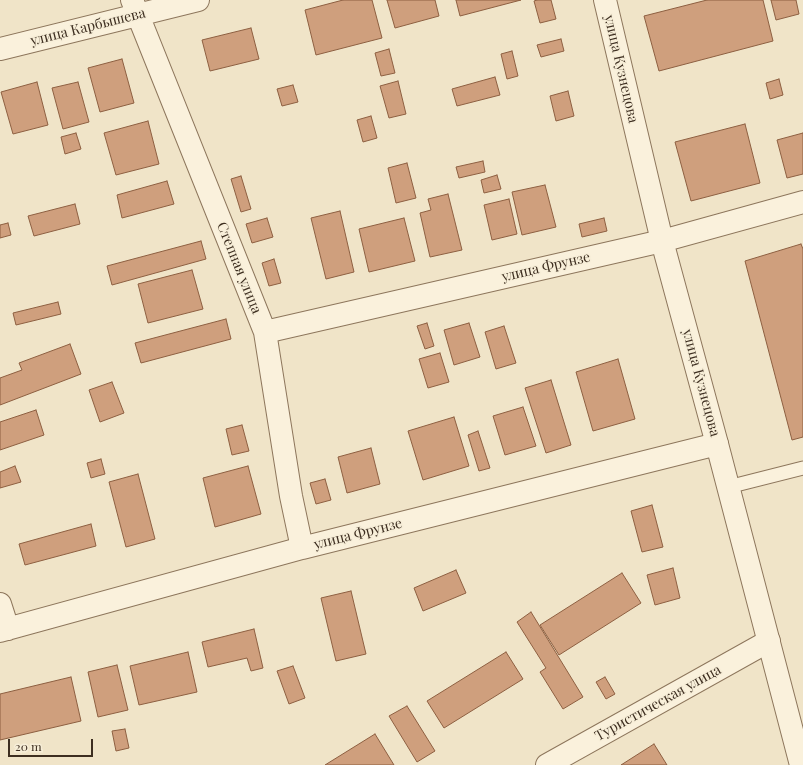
<!DOCTYPE html>
<meta charset="utf-8">
<style>
body{margin:0}
#map{position:relative;width:803px;height:765px;overflow:hidden;background:#f0e4c8;font-family:"Playfair Display",serif}
canvas{display:block}
.scale{position:absolute;left:8px;top:739px;width:85px;height:18px;box-sizing:border-box;border:2px solid #3d2e20;border-top:0;padding-left:5px;font-size:12px;line-height:14px;white-space:nowrap;color:#3d2e20;-webkit-text-stroke:3px #f7eed8;paint-order:stroke}
</style>
<div id="map">
<canvas width="803" height="765"></canvas>
<div class="scale">20 m</div>
</div>
<script>
const ctx = document.querySelector('canvas').getContext('2d');
ctx.lineJoin = 'round';
function fillPath(path, color) {
  ctx.fillStyle = color;
  ctx.fill(path, 'evenodd');
}
function poly(rows) {
  const path = new Path2D();
  for (const r of rows) {
    path.moveTo(r[0], r[1]);
    for (let i = 2; i < r.length; i += 2) path.lineTo(r[i], r[i + 1]);
  }
  return path;
}
function stroke(path, color, width, dash) {
  ctx.strokeStyle = color;
  ctx.lineWidth = width;
  ctx.lineCap = dash ? 'butt' : 'round';
  ctx.setLineDash(dash || []);
  ctx.stroke(path);
}
function drawText(font, color, halo, rows, align = 'center') {
  ctx.font = font + ' "Playfair Display",serif';
  ctx.lineWidth = 3;
  ctx.setLineDash([]);
  ctx.textBaseline = 'middle';
  ctx.strokeStyle = halo;
  ctx.fillStyle = color;
  for (const [text, x, y, turn = 0] of rows) {
    ctx.save();
    ctx.translate(x, y);
    ctx.rotate((+turn || 0) * Math.PI / 180);
    ctx.textAlign = isNaN(turn) ? turn : align;
    if (halo) ctx.strokeText(text, 0, 0);
    ctx.fillText(text, 0, 0);
    ctx.restore();
  }
}
const building = poly([
 [343,0,372,0,382,38,316,55,305,10,343,0],
 [387,0,435,0,439,16,395,28,387,0],
 [456,0,521,0,460,16,456,0],
 [537,0,551,0,556,19,540,23,534,1,537,0],
 [707,0,763,0,773,41,659,71,644,16,707,0],
 [771,0,796,0,799,14,776,20,771,0],
 [251,28,259,59,210,71,202,40,251,28],
 [561,39,564,51,541,57,537,45,561,39],
 [389,49,395,73,381,76,375,53,389,49],
 [512,51,518,76,507,79,501,54,512,51],
 [122,59,134,103,100,112,88,68,122,59],
 [495,77,500,95,457,106,452,89,495,77],
 [779,79,783,95,770,99,766,83,779,79],
 [398,81,406,114,389,118,380,86,398,81],
 [37,82,48,125,13,134,1,92,37,82],
 [78,82,89,122,63,129,52,88,78,82],
 [293,85,298,102,282,106,277,89,293,85],
 [568,91,574,116,556,121,550,96,568,91],
 [371,116,377,138,363,142,357,120,371,116],
 [148,121,159,164,116,175,104,133,148,121],
 [745,124,760,183,691,201,675,142,745,124],
 [76,133,81,149,65,154,61,137,76,133],
 [803,133,803,174,787,178,777,140,803,133],
 [483,161,485,172,459,178,456,167,483,161],
 [407,163,416,198,396,203,388,168,407,163],
 [497,175,501,189,484,193,481,180,497,175],
 [241,176,251,209,241,212,231,179,241,176],
 [167,181,174,204,122,218,117,195,167,181],
 [545,185,556,227,522,235,512,192,545,185],
 [448,194,462,250,430,257,420,213,431,210,428,199,448,194],
 [509,199,517,234,492,240,484,205,509,199],
 [75,204,80,224,34,236,28,216,75,204],
 [340,211,354,272,326,279,311,218,340,211],
 [267,218,273,237,252,243,246,224,267,218],
 [404,218,415,261,369,272,359,229,404,218],
 [604,218,607,231,582,237,579,224,604,218],
 [8,223,11,235,0,238,0,225,8,223],
 [201,241,206,259,112,285,107,266,201,241],
 [801,244,803,249,803,437,792,440,745,261,801,244],
 [274,259,281,283,269,286,262,263,274,259],
 [192,270,203,309,148,323,138,284,192,270],
 [58,302,61,314,16,325,13,313,58,302],
 [226,319,231,339,141,363,135,343,226,319],
 [427,323,434,346,425,349,417,326,427,323],
 [469,323,480,357,454,365,444,330,469,323],
 [504,326,516,363,496,369,485,332,504,326],
 [70,344,81,374,0,405,0,378,22,370,19,363,70,344],
 [440,353,449,382,428,388,419,359,440,353],
 [618,359,635,419,593,431,576,372,618,359],
 [551,380,571,445,546,453,525,388,551,380],
 [112,382,124,413,100,422,89,390,112,382],
 [523,407,536,446,505,455,493,416,523,407],
 [36,410,44,435,0,450,0,422,36,410],
 [454,417,469,466,423,480,408,431,454,417],
 [242,425,249,451,232,455,226,429,242,425],
 [478,431,490,468,479,471,468,435,478,431],
 [371,448,380,484,347,493,338,457,371,448],
 [101,459,105,474,91,478,87,463,101,459],
 [15,466,21,482,0,488,0,472,15,466],
 [248,466,261,514,215,527,203,478,248,466],
 [138,474,155,539,126,547,109,482,138,474],
 [325,479,331,500,316,504,310,483,325,479],
 [652,505,663,547,642,552,631,511,652,505],
 [91,524,96,546,25,565,19,544,91,524],
 [673,568,680,598,655,605,647,575,673,568],
 [456,570,466,593,423,611,414,588,456,570],
 [622,573,641,603,559,655,540,625,622,573],
 [351,591,366,654,336,661,321,598,351,591],
 [531,612,583,697,563,709,540,672,546,668,517,622,531,612],
 [254,629,263,668,251,671,247,658,208,667,202,642,254,629],
 [188,652,197,692,139,705,130,666,188,652],
 [506,652,523,679,444,728,427,701,506,652],
 [117,665,128,710,98,717,88,672,117,665],
 [293,666,305,698,289,704,277,671,293,666],
 [71,677,81,721,0,740,0,694,71,677],
 [605,677,615,694,606,699,596,682,605,677],
 [407,706,435,751,417,762,389,716,407,706],
 [125,729,129,748,116,751,112,731,125,729],
 [375,734,394,765,325,765,375,734],
 [654,744,667,765,621,765,654,744]
]);
const service = poly([
 [728,487,803,468]
]);
const minor = poly([
 [132,0,265,332,291,496,302,548],
 [0,49,198,0],
 [265,332,662,241,803,202],
 [0,604,8,629],
 [0,631,302,548,717,444],
 [547,765,769,641]
]);
const tertiary = poly([
 [605,0,662,241,717,444,801,765]
]);
const streetNames = [
 ["улица Карбышева",88,27,-14],
 ["улица Кузнецова",621,69,77],
 ["улица Фрунзе",546,267,-13],
 ["Степная улица",239,268,68],
 ["улица Кузнецова",701,383,75],
 ["улица Фрунзе",358,534,-14],
 ["Туристическая улица",658,703,-29]
];
fillPath(building, '#cf9f7d');
stroke(building, '#8d5f41', 1);
stroke(service, '#8d765c', 15);
stroke(minor, '#8d765c', 24);
stroke(tertiary, '#8d765c', 24);
stroke(service, '#faf1dc', 13);
stroke(minor, '#faf1dc', 22);
stroke(tertiary, '#faf1dc', 22);
drawText('14px', '#3d2e20', '#f7eed8', streetNames);
</script>
